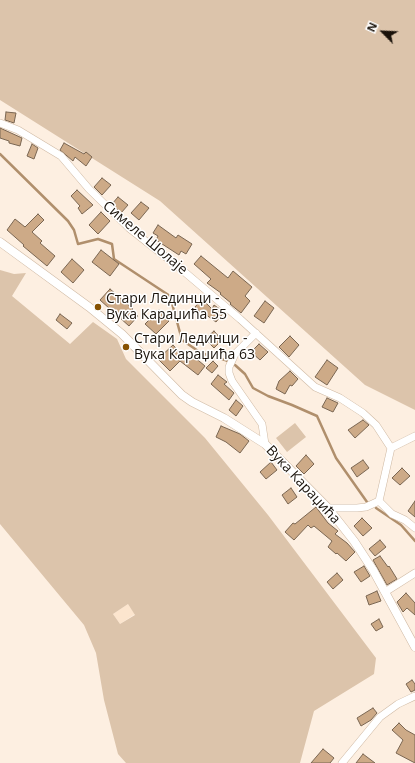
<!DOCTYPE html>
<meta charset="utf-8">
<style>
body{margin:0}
#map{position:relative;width:415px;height:763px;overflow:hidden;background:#fdefe1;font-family:"Open Sans",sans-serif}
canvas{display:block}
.north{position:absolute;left:363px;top:12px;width:40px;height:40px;-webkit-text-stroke:3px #fff;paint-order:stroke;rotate:294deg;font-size:11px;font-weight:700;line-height:16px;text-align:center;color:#19120a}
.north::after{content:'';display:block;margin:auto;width:14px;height:18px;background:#19120a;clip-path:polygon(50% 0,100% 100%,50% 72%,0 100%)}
</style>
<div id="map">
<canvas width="415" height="763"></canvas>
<div class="north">N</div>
</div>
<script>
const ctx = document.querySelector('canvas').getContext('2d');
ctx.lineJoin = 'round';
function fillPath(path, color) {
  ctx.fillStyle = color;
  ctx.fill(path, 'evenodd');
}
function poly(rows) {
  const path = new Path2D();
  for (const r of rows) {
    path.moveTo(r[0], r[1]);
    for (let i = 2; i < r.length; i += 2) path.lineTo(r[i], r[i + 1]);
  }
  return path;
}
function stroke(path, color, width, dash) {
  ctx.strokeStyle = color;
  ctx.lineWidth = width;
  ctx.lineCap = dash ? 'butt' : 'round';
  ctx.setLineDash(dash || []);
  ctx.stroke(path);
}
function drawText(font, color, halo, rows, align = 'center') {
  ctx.font = font + ' "Open Sans",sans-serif';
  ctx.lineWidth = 3;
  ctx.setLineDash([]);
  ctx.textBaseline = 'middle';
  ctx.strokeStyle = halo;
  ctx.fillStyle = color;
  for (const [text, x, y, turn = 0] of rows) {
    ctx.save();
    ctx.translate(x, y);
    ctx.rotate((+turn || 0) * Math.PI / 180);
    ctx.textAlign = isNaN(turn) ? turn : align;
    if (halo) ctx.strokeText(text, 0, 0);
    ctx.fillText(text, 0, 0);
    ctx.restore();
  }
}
const built = poly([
 [128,604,135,614,120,624,113,614]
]);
const green = poly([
 [0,0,415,0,415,410,365,385,160,201,0,100],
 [0,270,14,274,26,273,12,296,70,344,93,322,117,339,126,359,205,438,268,515,376,658,374,674,314,711,300,763,126,763,118,754,104,700,96,653,84,625,0,524],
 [128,604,135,615,120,624,113,614],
 [295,423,306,437,287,452,276,438]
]);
const stream = poly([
 [0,154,68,221,74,230,78,244,98,239,112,244,114,259,170,296,182,340,201,353,225,360,235,365,245,374,253,388,268,396,292,405,317,416,336,458,367,502],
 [376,508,401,525,415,541]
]);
const building = poly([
 [6,112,16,113,14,123,5,120,6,112],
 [0,128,22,138,20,146,9,143,9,141,0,138,0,128],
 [64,143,84,154,86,152,92,157,86,166,75,157,73,161,60,150,64,143],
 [32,144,38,148,34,159,27,156,32,144],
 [102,178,111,185,102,195,94,187,102,178],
 [77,190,93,205,82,214,78,208,80,206,71,196,77,190],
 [118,197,128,205,121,213,112,204,118,197],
 [141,202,149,208,139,220,131,213,141,202],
 [101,212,110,221,98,234,89,225,101,212],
 [38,214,44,220,32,232,42,241,40,243,55,256,47,266,23,246,24,245,7,230,15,219,25,227,38,214],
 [158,225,176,238,178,235,192,244,186,254,181,251,179,255,156,240,158,236,153,233,158,225],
 [101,250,119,264,110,276,92,262,101,250],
 [201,256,228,278,233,271,252,287,245,296,250,301,241,313,230,304,231,303,220,294,221,293,207,283,211,279,194,264,201,256],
 [72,259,84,270,73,283,61,272,72,259],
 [110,289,133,309,132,310,138,316,129,326,100,300,110,289],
 [202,299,212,309,214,305,224,312,216,322,205,314,204,316,195,307,202,299],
 [265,301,274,308,264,323,254,316,265,301],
 [159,310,169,321,156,334,145,324,159,310],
 [60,314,72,323,67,329,56,320,60,314],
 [214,331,222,340,214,348,205,339,214,331],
 [290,336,299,345,289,357,279,347,290,336],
 [259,344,268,352,260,360,251,352,259,344],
 [173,345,188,361,193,356,205,366,198,375,180,361,170,371,158,359,173,345],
 [327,360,338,368,327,385,315,377,327,360],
 [213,361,218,366,212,373,206,368,213,361],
 [290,371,298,379,292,386,290,385,285,394,276,389,279,381,290,371],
 [218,375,227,382,224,384,234,393,229,400,211,384,218,375],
 [327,398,338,403,333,412,322,407,327,398],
 [236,400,243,406,236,416,229,410,236,400],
 [363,420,369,425,355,438,348,430,363,420],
 [221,426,240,434,249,441,240,453,226,442,216,437,221,426],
 [306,455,314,464,304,474,296,466,306,455],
 [363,460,369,468,357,477,351,468,363,460],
 [271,462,277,470,266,479,260,472,271,462],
 [402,468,410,476,400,485,392,478,402,468],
 [291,488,297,497,288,504,282,495,291,488],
 [415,501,415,517,408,511,415,501],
 [316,507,328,523,338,531,335,534,347,543,355,552,346,561,337,553,336,554,328,547,332,541,314,526,311,528,308,525,294,540,285,532,293,523,295,524,316,507],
 [362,518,372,528,363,536,354,526,362,518],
 [380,540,386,547,375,556,369,549,380,540],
 [380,556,388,567,389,566,397,579,387,585,373,560,380,556],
 [364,566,370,576,361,582,354,572,364,566],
 [337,573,343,580,333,589,327,582,337,573],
 [377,591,381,601,369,605,366,596,377,591],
 [406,593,415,603,415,615,407,608,403,612,397,602,406,593],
 [379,619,383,627,376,631,371,624,379,619],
 [412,680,415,684,415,690,411,692,406,684,412,680],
 [373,708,377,713,371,720,361,726,357,718,373,708],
 [399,723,406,730,415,735,415,763,396,753,403,740,392,730,399,723],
 [323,749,334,758,330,763,311,763,323,749],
 [363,754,375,763,356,763,363,754]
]);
const minor = poly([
 [0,123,18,130,61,156,89,189,129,228,181,269,240,319,315,387,340,398,363,413,376,425,391,448,379,501],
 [256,333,235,354,229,367,229,373,232,381,262,424,265,444],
 [391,448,415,436],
 [379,501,392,514,405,520,415,528],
 [328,508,357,508,366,507,379,501],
 [385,592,415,573],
 [342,763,380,717,398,704,415,696]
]);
const tertiary = poly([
 [0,242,89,307,122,334,182,395,192,402,224,418,265,444,328,508,354,541,373,570,415,647]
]);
const markers = [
 [98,307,4,"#875100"],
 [126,347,4,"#875100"]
];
const streetNames = [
 ["Симеле Шолаје",145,238,40],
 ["Вука Караџића",303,485,47]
];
const poiNames = [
 ["Стари Лединци -",106,299],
 ["Вука Караџића 55",106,315],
 ["Стари Лединци -",134,339],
 ["Вука Караџића 63",134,355]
];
fillPath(built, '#fce5ce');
fillPath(green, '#dcc4ab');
stroke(stream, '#b08f6c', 2.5);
fillPath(building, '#cdaa87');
stroke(building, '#7a6652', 1);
stroke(minor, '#cfb9a3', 8);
stroke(tertiary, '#cfb9a3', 9);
stroke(minor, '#fff', 7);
stroke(tertiary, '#fff', 8);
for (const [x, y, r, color] of markers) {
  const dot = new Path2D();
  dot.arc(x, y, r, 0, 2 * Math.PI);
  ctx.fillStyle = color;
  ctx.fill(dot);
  stroke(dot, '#fff', 1.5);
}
drawText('14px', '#19120a', '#fff', streetNames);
drawText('14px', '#19120a', '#fff', poiNames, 'left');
</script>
